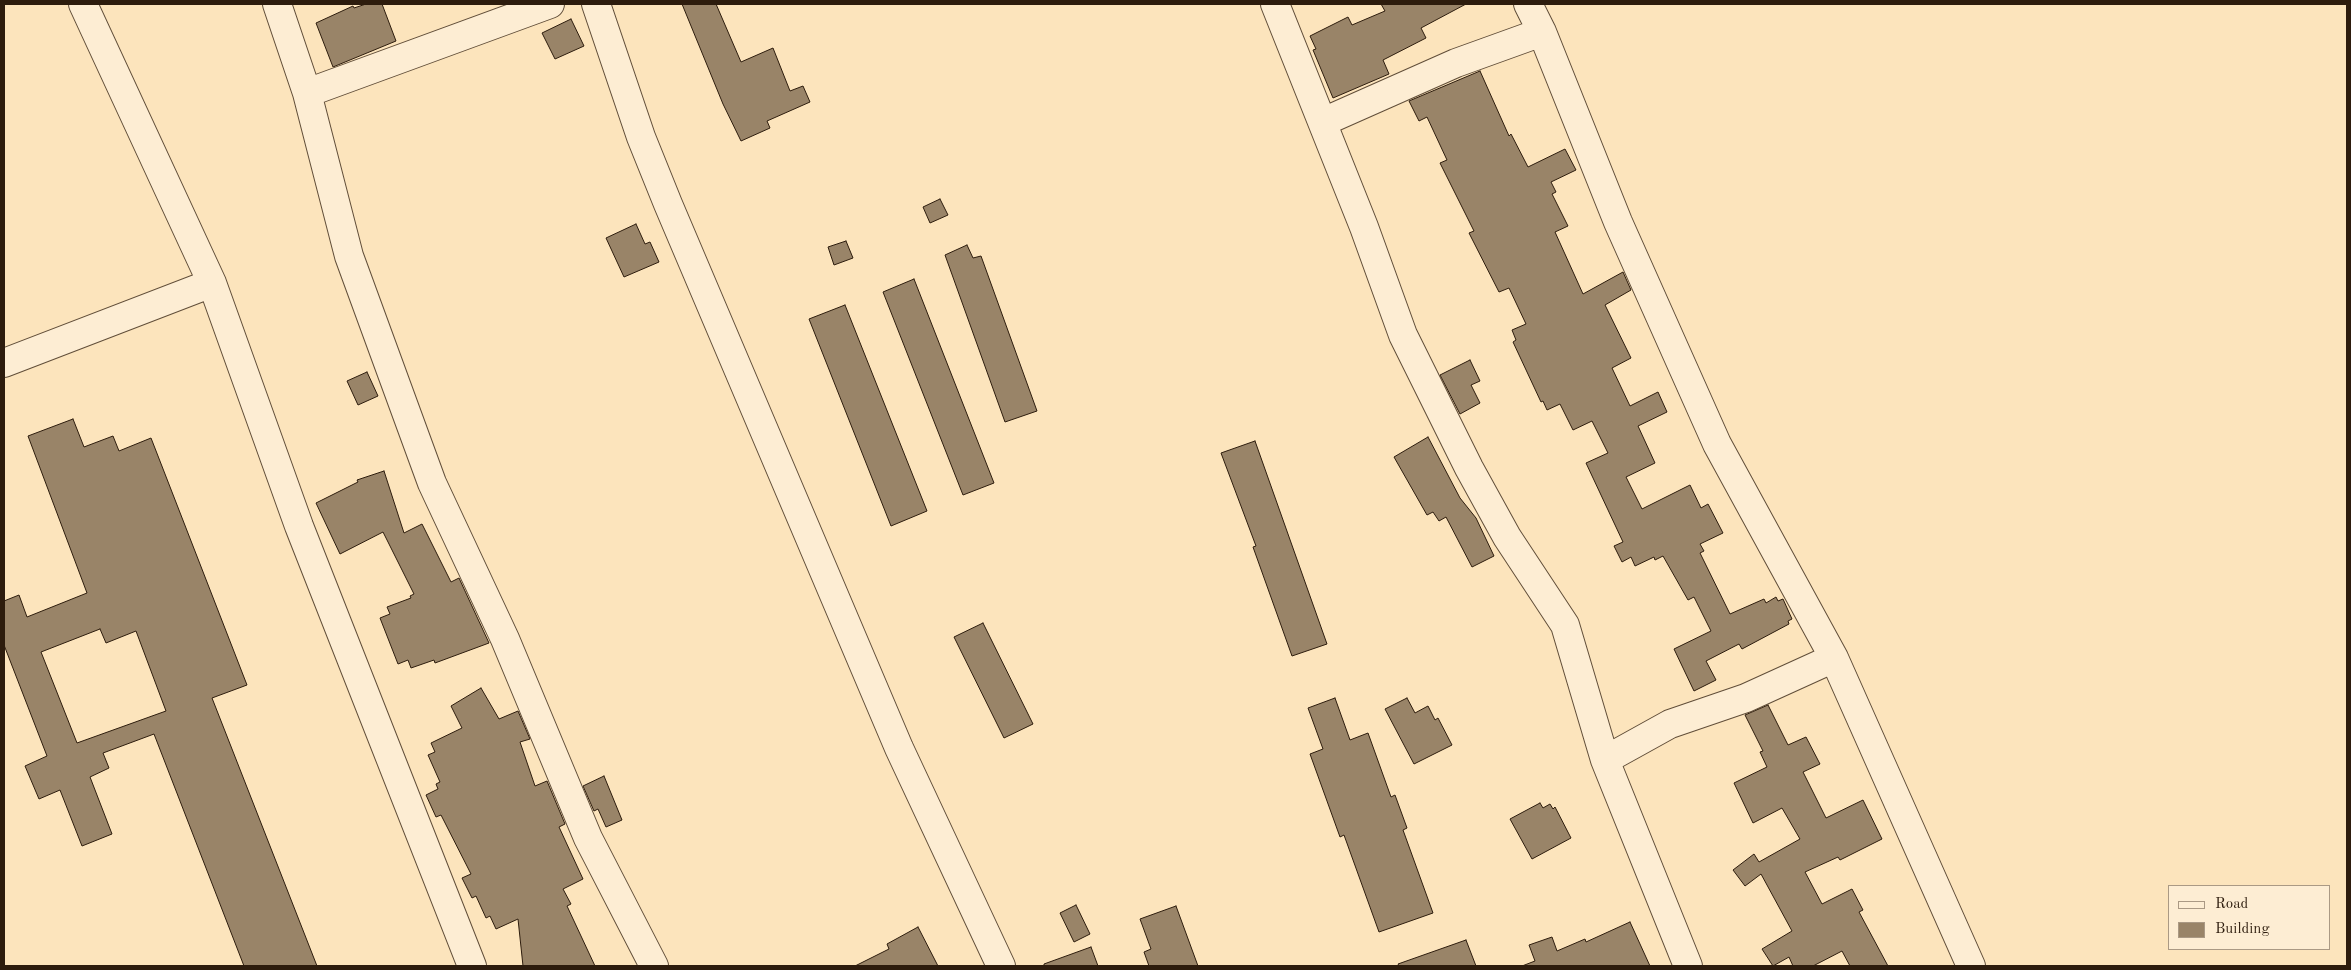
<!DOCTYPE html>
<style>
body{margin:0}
#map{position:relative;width:2351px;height:970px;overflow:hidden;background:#fce4bc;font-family:"Old Standard TT",serif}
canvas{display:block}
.frame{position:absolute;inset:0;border:5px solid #2d1c0d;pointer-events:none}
.legend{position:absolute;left:2168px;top:885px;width:162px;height:65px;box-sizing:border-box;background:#fdedd3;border:1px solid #aa9984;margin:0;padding:6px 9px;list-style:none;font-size:15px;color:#2d1c0d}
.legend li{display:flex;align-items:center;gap:10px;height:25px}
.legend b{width:25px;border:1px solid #aa9984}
</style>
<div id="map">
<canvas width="2351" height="970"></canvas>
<div class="frame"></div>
<ul class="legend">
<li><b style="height:6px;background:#fdedd3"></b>Road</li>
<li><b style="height:14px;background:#998468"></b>Building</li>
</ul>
</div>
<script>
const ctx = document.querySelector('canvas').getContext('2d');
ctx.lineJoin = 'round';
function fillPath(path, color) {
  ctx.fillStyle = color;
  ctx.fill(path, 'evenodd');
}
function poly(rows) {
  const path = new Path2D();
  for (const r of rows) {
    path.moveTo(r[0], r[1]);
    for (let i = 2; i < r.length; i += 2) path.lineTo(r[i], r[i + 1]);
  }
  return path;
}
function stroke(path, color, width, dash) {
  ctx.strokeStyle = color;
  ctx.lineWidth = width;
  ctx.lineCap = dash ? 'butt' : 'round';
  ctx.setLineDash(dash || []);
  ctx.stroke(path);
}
const building = poly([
 [366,4,382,4,396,41,333,67,316,23,353,6,354,8,366,4],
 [682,4,716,4,741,62,773,48,790,91,803,86,810,102,767,121,770,128,741,141,723,104,682,4],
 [1381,4,1466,4,1421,28,1426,38,1383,60,1389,74,1333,98,1313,50,1316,49,1310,36,1348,17,1352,25,1385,11,1381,4],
 [571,19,584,46,555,59,542,33,571,19],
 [1480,71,1509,136,1511,134,1528,167,1565,149,1576,170,1551,182,1556,192,1552,194,1568,226,1555,232,1583,294,1623,272,1631,290,1605,305,1631,358,1612,368,1630,406,1658,392,1667,412,1638,426,1655,463,1626,477,1642,509,1690,485,1701,508,1708,504,1723,533,1700,544,1704,551,1700,553,1730,614,1764,599,1766,603,1776,597,1778,601,1783,599,1792,619,1788,621,1789,624,1742,649,1739,644,1706,661,1716,680,1694,691,1674,649,1711,631,1694,597,1688,600,1663,556,1655,560,1654,557,1635,566,1631,557,1622,562,1614,546,1623,542,1586,463,1608,453,1592,421,1573,430,1560,404,1547,410,1543,401,1541,402,1513,342,1516,340,1512,330,1526,324,1509,288,1499,292,1469,233,1474,231,1440,163,1447,160,1427,117,1419,121,1409,101,1480,71],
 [940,199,948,215,930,223,923,207,940,199],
 [636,224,645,244,650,242,659,262,624,277,606,238,636,224],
 [846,241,853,258,834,265,828,247,846,241],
 [967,245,973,258,981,256,1037,411,1005,422,945,255,967,245],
 [914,279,994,483,963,495,883,292,914,279],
 [845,305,927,511,891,526,809,319,845,305],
 [1470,360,1480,381,1471,385,1480,403,1460,414,1440,375,1470,360],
 [367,372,378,396,358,405,347,381,367,372],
 [73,419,84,447,113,436,119,451,151,438,247,685,212,698,317,966,244,966,154,734,103,753,109,768,90,777,112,834,82,846,60,790,39,799,25,766,47,756,4,645,4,601,19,595,27,617,87,593,28,436,73,419],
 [100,629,106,643,136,631,166,711,77,743,41,652,100,629],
 [1428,437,1460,498,1476,518,1494,556,1472,567,1446,517,1439,521,1433,512,1427,515,1394,457,1428,437],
 [1255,441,1327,644,1292,656,1253,547,1256,546,1221,453,1255,441],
 [384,471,404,533,422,524,451,582,459,578,489,643,435,663,434,660,411,668,408,660,398,664,380,618,390,614,387,607,411,598,410,596,414,594,383,532,340,554,316,503,358,482,357,480,384,471],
 [983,623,1033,724,1004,738,954,637,983,623],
 [481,688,499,719,518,711,530,739,520,742,535,786,547,781,565,824,559,827,583,879,563,889,571,904,567,906,595,966,523,966,518,919,496,929,490,916,486,918,476,896,472,898,462,878,471,874,441,815,436,817,426,795,438,789,436,784,440,782,428,755,435,752,431,743,462,728,451,706,481,688],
 [1335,698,1350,740,1368,733,1391,797,1395,795,1407,828,1403,830,1433,913,1379,932,1344,835,1340,837,1310,754,1323,749,1308,708,1335,698],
 [1407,698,1415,713,1428,706,1435,720,1438,718,1452,745,1414,764,1385,709,1407,698],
 [1768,705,1788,745,1806,737,1820,764,1803,772,1826,818,1863,800,1882,839,1840,860,1838,857,1805,872,1822,904,1852,889,1863,910,1859,912,1888,966,1850,966,1842,951,1813,966,1793,966,1789,957,1773,966,1762,949,1792,931,1761,874,1745,886,1733,870,1754,854,1759,862,1800,839,1782,808,1753,823,1734,783,1767,767,1760,752,1763,751,1745,715,1768,705],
 [604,776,622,820,606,827,598,809,594,811,583,786,604,776],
 [1540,803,1543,808,1550,804,1553,809,1555,807,1571,838,1532,859,1510,819,1540,803],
 [1076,905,1090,934,1074,942,1060,913,1076,905],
 [1176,906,1198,966,1149,966,1144,952,1151,949,1140,919,1176,906],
 [1630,922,1650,966,1522,966,1535,961,1529,945,1552,937,1557,951,1585,939,1586,942,1630,922],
 [918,927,938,966,855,966,889,949,887,944,918,927],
 [1466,940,1476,966,1399,966,1398,964,1466,940],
 [1091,947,1098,966,1044,966,1044,964,1091,947]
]);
const minor = poly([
 [83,4,212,283,299,526,472,966],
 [277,4,307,93,349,256,432,483,505,639,588,838,654,966],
 [596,4,641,137,668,204,899,748,1001,966],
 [1275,4,1364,227,1403,335,1469,468,1507,537,1565,625,1605,760,1688,966],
 [1528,4,1542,32,1618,222,1717,444,1834,658,1971,966],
 [307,93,550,4],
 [1323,122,1456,63,1542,32],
 [4,363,212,283],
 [1605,760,1670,724,1746,698,1834,658]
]);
fillPath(building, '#998468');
stroke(building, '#2d1c0d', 1);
stroke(minor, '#614e39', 30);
stroke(minor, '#fdedd3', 28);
</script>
